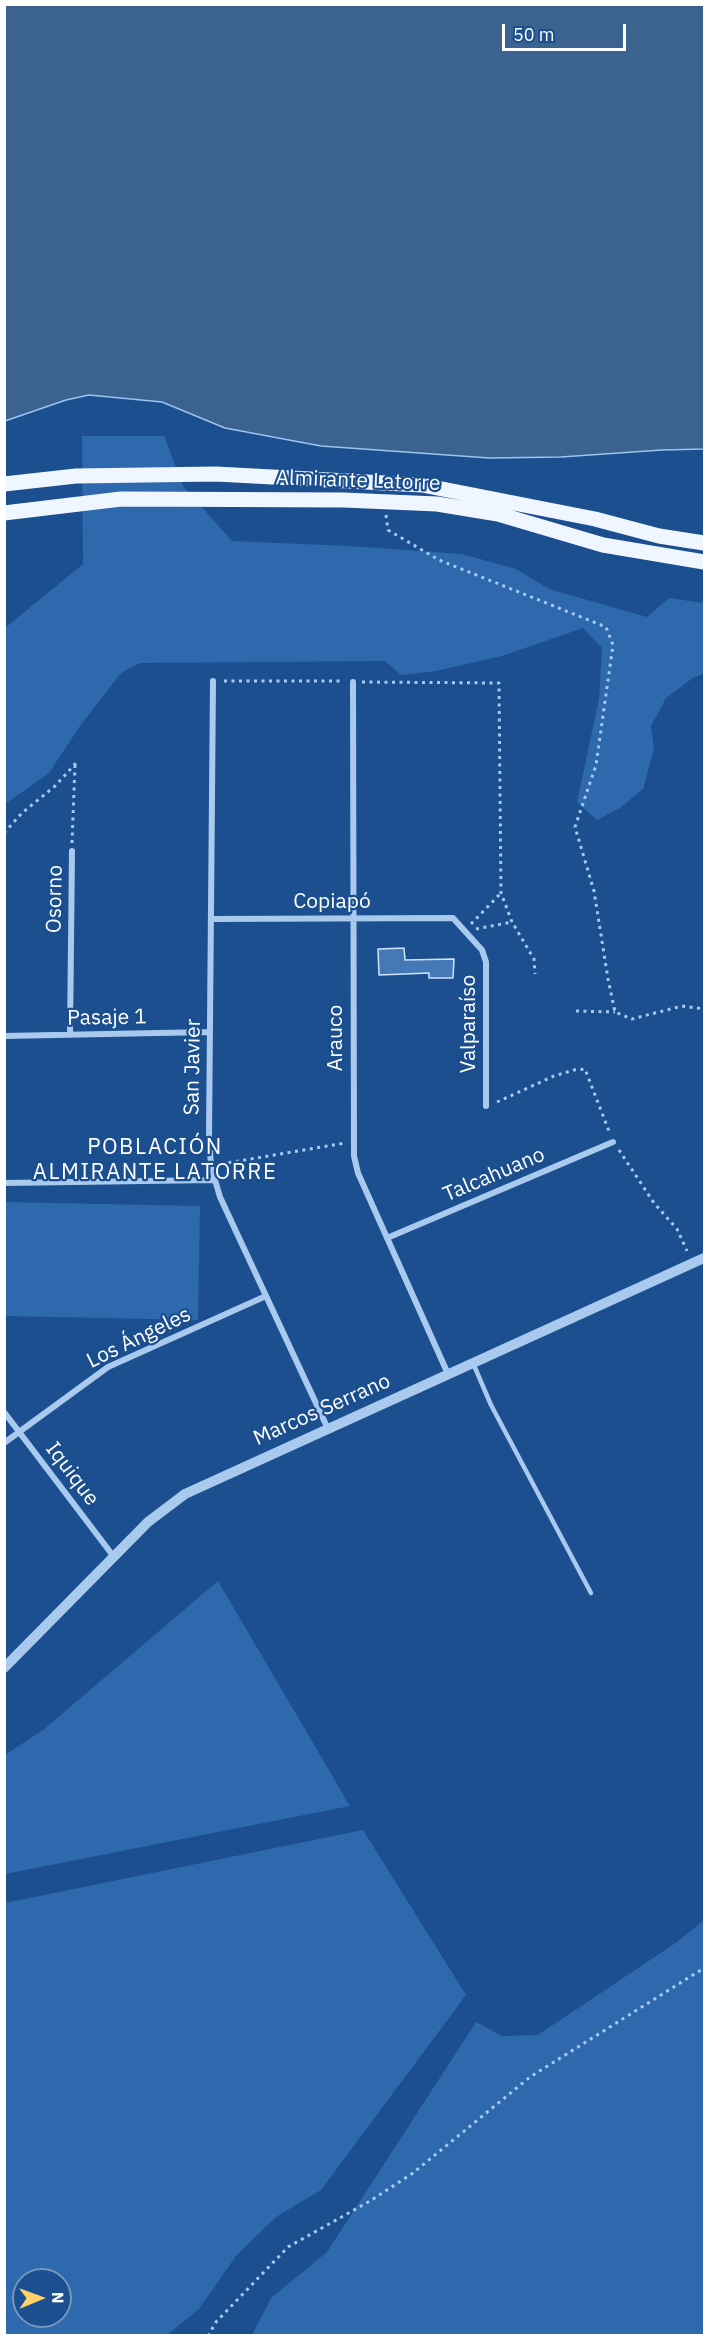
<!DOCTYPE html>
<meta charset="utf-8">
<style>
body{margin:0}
#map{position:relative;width:709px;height:2340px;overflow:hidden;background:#1b4f8f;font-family:"IBM Plex Sans",sans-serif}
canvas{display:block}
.frame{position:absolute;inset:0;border:6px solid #fff;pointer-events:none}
.north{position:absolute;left:12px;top:2268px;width:60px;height:60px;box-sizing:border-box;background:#1b4f8f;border:2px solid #7695bc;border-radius:50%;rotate:89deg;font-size:16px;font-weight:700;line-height:24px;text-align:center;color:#fff}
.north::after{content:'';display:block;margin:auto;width:21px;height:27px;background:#ffd166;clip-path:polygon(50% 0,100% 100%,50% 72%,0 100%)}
.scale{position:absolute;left:502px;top:24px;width:124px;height:27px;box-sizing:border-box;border:3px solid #fff;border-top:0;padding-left:8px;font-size:18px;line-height:21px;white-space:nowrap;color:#fff;-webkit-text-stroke:4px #1b4f8f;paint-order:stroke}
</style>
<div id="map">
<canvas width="709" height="2340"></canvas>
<div class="frame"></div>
<div class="north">N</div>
<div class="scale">50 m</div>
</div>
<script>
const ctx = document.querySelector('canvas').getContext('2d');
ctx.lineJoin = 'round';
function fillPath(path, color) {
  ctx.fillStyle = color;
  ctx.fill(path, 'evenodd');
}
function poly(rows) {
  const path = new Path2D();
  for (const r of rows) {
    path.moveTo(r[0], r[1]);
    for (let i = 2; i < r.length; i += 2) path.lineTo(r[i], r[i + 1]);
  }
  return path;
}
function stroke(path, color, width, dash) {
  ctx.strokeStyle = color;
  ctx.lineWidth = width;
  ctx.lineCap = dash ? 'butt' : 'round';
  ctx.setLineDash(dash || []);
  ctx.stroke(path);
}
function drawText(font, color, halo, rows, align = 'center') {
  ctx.font = font + ' "IBM Plex Sans",sans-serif';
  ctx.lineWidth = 4.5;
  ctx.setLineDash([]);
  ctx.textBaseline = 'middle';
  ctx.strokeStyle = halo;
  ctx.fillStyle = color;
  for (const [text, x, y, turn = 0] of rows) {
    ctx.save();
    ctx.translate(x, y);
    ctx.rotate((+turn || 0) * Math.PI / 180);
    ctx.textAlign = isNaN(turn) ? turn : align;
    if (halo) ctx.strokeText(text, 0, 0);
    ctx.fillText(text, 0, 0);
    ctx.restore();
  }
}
const green = poly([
 [82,436,164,436,183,486,232,541,349,546,462,554,516,569,549,589,647,617,669,598,704,603,704,674,694,677,666,698,651,726,654,748,643,789,620,808,597,820,577,802,599,699,602,648,583,628,502,656,436,671,401,675,385,661,140,663,121,673,80,726,49,773,5,804,5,628,83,564],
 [5,1202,200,1206,198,1320,5,1316],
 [218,1581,350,1806,5,1874,5,1755,43,1730],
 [363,1830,466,1995,321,2190,276,2217,236,2256,199,2309,167,2335,5,2335,5,1903],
 [24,2280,60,2280,60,2316,24,2316],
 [704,1920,704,2335,252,2335,271,2298,327,2252,476,2022,502,2036,538,2035,677,1942]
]);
const water = poly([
 [4,5,704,5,704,449,662,450,561,457,489,458,321,446,225,428,162,402,89,395,66,400,5,421,4,5]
]);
const building = poly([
 [404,948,405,960,454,959,453,978,429,978,429,973,379,975,378,949,404,948]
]);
const path = poly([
 [386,515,388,530,439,560,606,627,613,645,596,765,575,827,594,891,608,979,615,1012,632,1019,682,1006,704,1009],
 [224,681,343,681],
 [362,682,499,683,501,893,512,922,534,959,535,974],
 [4,833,22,813,55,786,76,763],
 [72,843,75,765],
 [471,924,501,893],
 [476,929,512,922],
 [576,1011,615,1012],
 [497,1102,554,1076,574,1070,585,1069,609,1131],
 [619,1150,654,1203,677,1229,687,1251],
 [221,1164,345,1143],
 [208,2336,216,2322,288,2247,370,2201,413,2173,530,2077,704,1968]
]);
const service = poly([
 [473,1363,491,1405,591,1593]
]);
const minor = poly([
 [213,681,209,1136,211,1166,220,1197,328,1429],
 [353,682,354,1156,358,1173,448,1374],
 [211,919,453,918,482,950,486,962,486,1106],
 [70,1035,72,851],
 [4,1036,210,1032],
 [4,1183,214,1180],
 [387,1238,613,1142],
 [4,1412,114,1557],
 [4,1443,108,1367,266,1296]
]);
const tertiary = poly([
 [4,1668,148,1522,185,1494,704,1258]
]);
const primary = poly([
 [4,484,76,476,216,474,422,485,595,519,659,536,704,543],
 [4,513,121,499,344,500,437,504,498,514,603,545,704,562]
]);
const streetNames = [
 ["Almirante Latorre",358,481,2],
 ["Osorno",55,899,-89],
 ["Copiapó",332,902],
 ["Pasaje 1",107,1018,-1],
 ["Valparaíso",469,1024,-90],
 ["Arauco",336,1038,-90],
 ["San Javier",193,1067,-89],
 ["Talcahuano",494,1175,-23],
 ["Los Ángeles",139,1338,-26],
 ["Marcos Serrano",322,1410,-24],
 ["Iquique",72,1474,53]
];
const neighbourhoodNames = [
 ["POBLACIÓN",155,1148],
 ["ALMIRANTE LATORRE",155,1173]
];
fillPath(green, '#2e69ad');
fillPath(water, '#3c6290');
stroke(water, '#9cc4f0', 1.5);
fillPath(building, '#4478b7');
stroke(building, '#cfe3fa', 1.5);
stroke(path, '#a9c9ee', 3, [3, 4.5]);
stroke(service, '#a9c9ee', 4.5);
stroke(minor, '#a9c9ee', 6);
stroke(tertiary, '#a9c9ee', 10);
stroke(primary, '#f0f6ff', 15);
drawText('21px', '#fff', '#1b4f8f', streetNames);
ctx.letterSpacing = '1.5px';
drawText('22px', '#fff', '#1b4f8f', neighbourhoodNames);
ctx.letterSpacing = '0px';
</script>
